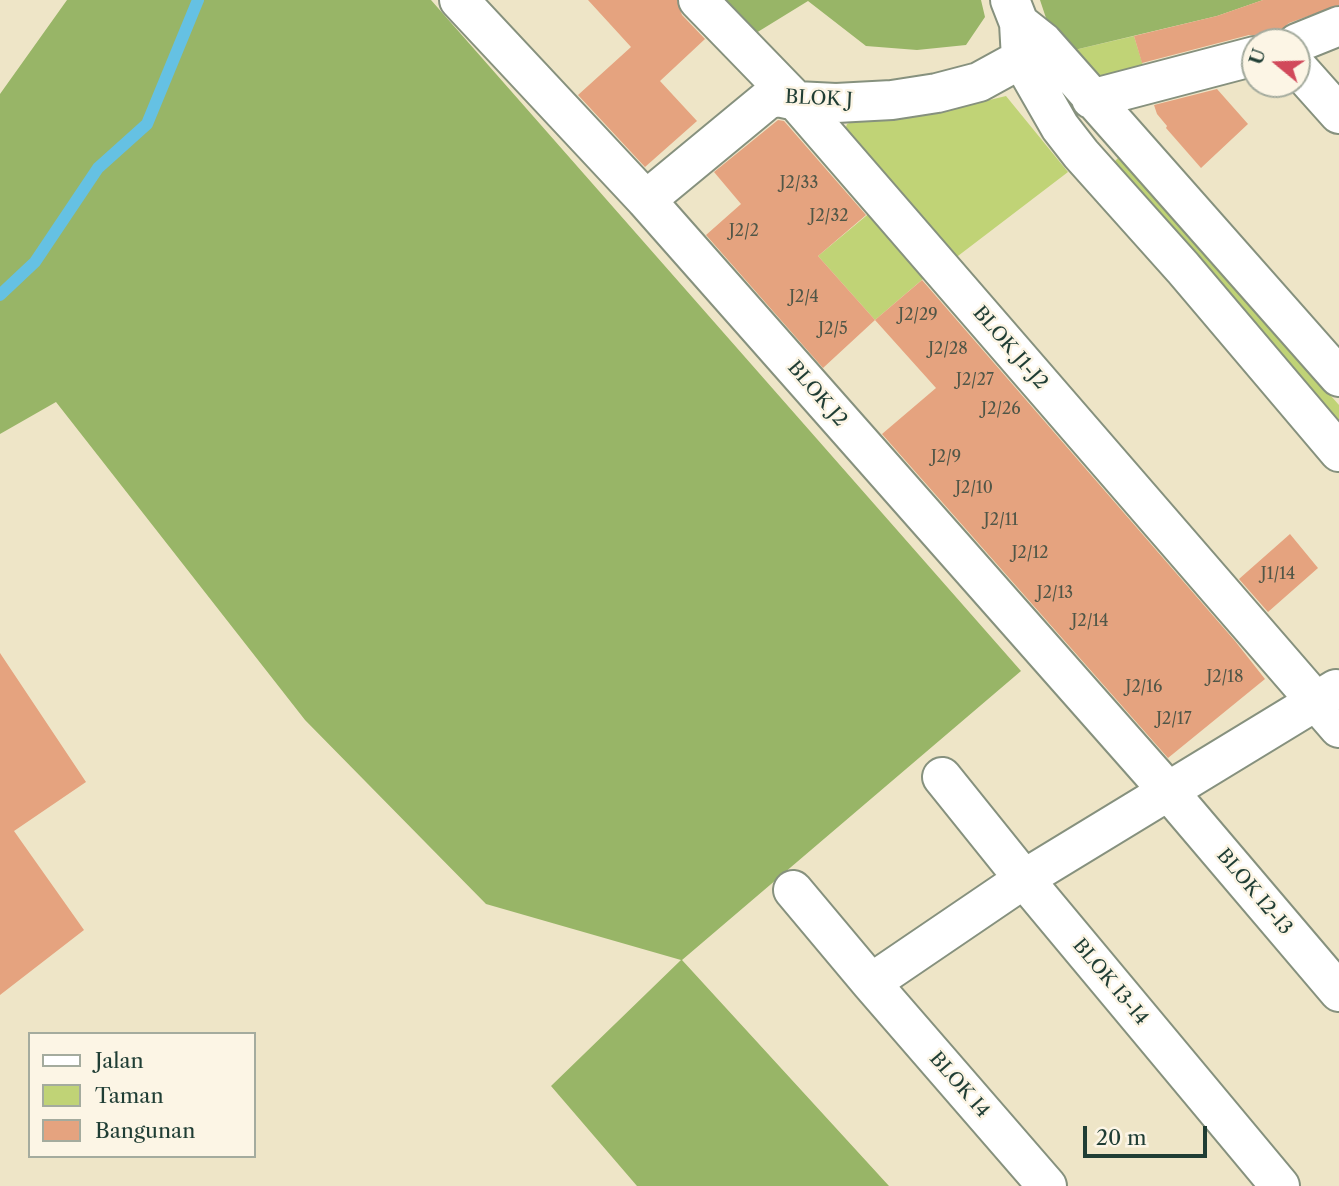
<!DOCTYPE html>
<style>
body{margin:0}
#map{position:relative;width:1339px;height:1186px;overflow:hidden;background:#eee5c7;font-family:"Libre Caslon Text",serif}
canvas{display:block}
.legend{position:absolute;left:28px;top:1032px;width:228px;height:126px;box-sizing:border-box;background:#fcf5e5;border:2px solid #a4ab9e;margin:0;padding:9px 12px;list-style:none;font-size:21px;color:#1f3d34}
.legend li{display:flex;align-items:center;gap:14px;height:35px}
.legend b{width:35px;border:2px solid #a4ab9e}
.north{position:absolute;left:1241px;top:28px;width:70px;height:70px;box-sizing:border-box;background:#fcf5e5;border:2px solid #a4ab9e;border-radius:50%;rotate:289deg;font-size:19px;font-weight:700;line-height:28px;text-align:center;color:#1f3d34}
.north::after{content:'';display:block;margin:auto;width:24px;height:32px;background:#d1495b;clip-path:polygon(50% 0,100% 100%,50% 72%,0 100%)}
.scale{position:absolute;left:1083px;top:1126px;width:124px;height:32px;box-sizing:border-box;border:4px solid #1f3d34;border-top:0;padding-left:9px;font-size:21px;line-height:24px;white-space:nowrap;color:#1f3d34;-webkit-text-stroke:5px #fcf5e5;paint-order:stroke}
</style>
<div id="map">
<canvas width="1339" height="1186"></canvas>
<ul class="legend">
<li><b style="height:9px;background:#fff"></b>Jalan</li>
<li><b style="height:19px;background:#c0d376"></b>Taman</li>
<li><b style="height:19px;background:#e5a37f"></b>Bangunan</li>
</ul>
<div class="north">U</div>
<div class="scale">20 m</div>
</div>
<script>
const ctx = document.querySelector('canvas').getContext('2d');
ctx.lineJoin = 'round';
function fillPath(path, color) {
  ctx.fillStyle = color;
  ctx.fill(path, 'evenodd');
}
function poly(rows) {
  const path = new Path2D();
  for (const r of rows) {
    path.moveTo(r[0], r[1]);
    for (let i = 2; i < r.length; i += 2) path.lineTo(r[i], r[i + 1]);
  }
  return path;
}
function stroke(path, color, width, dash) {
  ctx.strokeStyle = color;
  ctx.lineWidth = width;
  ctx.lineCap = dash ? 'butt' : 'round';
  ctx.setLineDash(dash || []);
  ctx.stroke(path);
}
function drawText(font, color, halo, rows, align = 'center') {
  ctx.font = font + ' "Libre Caslon Text",serif';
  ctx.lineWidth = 5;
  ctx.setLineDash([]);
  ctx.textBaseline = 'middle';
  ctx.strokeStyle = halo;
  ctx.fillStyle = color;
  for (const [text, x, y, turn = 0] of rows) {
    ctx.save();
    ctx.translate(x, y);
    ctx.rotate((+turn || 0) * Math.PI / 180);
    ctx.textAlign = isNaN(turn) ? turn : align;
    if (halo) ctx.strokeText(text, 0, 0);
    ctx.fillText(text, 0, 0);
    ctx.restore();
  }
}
const green = poly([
 [1134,36,1145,72,1094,85,1070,51],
 [1006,96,1068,172,954,259,843,136,847,124,865,116,936,113],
 [1118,158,1123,160,1339,405,1339,428,1111,165],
 [872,211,930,273,875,320,818,256]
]);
const forest = poly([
 [67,0,431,0,1021,671,682,960,889,1186,637,1186,551,1086,681,960,486,904,305,720,56,402,0,434,0,94],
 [721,0,981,0,985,17,966,45,917,50,866,46,808,1,756,33],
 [1040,0,1263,0,1217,16,1070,51,1047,21]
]);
const stream = poly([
 [0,295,35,262,98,168,147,124,198,0]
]);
const building = poly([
 [588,0,677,0,682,15,705,39,660,81,697,121,645,167,578,95,631,47],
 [1263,0,1339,0,1339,5,1289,23,1278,33,1265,37,1249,35,1142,63,1134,36,1217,16],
 [1217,89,1248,124,1201,168,1166,128,1167,126,1157,114,1154,105],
 [778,120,784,121,866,215,818,256,875,320,823,368,706,235,741,204,714,172],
 [922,280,1235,641,1265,679,1168,758,882,434,936,388,875,320],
 [1290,534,1318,568,1268,612,1239,579],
 [0,653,86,782,14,831,84,930,0,995]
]);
const minor = poly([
 [459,0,646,200,1169,792,1339,992],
 [698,0,796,101,1339,728],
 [1010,0,1019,23,1021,59,1060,127,1081,154,1183,268,1339,452],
 [1019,23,1043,42,1339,377],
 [1297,43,1339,26],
 [1297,67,1339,114],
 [1091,99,1255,56],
 [646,200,767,100,777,97,796,101,836,103,892,100,937,93,979,82,1021,59,1041,44],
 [942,777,1024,879,1280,1186],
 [793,890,871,983,1047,1186],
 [871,983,1024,879,1336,689]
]);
const numberNames = [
 ["J2/33",799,183],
 ["J2/32",829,216],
 ["J2/2",744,231],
 ["J2/4",804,297],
 ["J2/29",918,315],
 ["J2/5",833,329],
 ["J2/28",948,349],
 ["J2/27",975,380],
 ["J2/26",1001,409],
 ["J2/9",946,457],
 ["J2/10",974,488],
 ["J2/11",1001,520],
 ["J2/12",1030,553],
 ["J1/14",1278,574],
 ["J2/13",1055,593],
 ["J2/14",1090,621],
 ["J2/18",1225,677],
 ["J2/16",1144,687],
 ["J2/17",1174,719]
];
const streetNames = [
 ["BLOK J",819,99,3],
 ["BLOK J1-J2",1010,348,49],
 ["BLOK J2",817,394,49],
 ["BLOK I2-I3",1254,892,50],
 ["BLOK I3-I4",1110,982,50],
 ["BLOK I4",959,1085,49]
];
fillPath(green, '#c0d376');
fillPath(forest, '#98b567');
stroke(stream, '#65c1e3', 12);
fillPath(building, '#e5a37f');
stroke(minor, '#86917e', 42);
stroke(minor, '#fff', 38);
drawText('16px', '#505647', null, numberNames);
drawText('19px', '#1f3d34', '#fcf5e5', streetNames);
</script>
